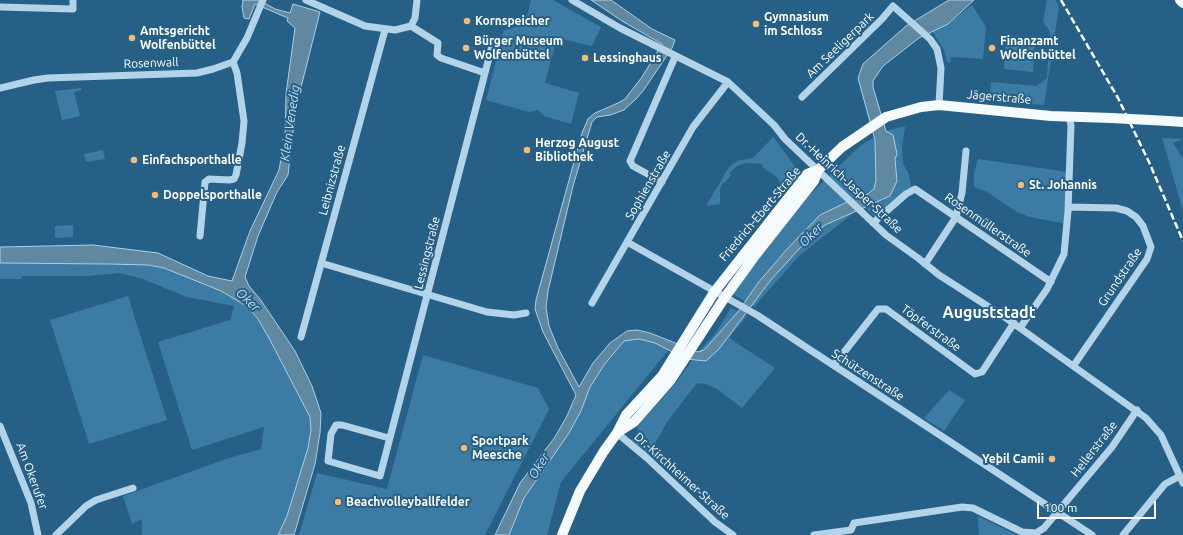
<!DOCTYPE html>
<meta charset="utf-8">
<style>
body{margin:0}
#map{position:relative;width:1183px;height:535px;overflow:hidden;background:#276087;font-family:Ubuntu,sans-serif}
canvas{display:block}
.scale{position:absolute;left:1037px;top:501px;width:119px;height:18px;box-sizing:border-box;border:2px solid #fff;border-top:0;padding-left:5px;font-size:12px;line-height:14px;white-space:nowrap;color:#fff;-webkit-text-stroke:3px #276087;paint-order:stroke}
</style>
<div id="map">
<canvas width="1183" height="535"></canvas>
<div class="scale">100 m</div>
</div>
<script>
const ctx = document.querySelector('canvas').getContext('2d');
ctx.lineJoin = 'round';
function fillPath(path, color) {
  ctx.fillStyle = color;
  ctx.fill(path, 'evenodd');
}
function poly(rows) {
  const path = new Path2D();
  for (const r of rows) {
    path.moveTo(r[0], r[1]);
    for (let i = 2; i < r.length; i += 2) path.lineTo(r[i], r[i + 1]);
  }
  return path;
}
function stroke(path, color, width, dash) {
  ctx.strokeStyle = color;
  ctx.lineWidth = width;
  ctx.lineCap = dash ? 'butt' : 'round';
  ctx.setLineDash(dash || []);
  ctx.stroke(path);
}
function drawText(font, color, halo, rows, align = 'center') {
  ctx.font = font + ' Ubuntu,sans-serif';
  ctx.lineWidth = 4;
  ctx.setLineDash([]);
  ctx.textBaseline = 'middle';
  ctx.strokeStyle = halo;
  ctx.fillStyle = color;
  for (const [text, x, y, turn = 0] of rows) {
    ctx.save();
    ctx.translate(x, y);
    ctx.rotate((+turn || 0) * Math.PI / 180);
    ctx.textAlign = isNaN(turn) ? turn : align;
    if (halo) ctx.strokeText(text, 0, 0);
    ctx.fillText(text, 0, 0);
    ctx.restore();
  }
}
const green = poly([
 [531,0,553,0,601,27,592,46,557,38,545,83,579,93,571,124,544,116,538,110,529,112,486,100,504,30,525,25],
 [1047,0,1055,0,1059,7,1044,105,1002,103,990,94,991,82,1037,86,1047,78,1050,32,1043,22],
 [972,5,986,27,983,59,951,57,950,63,947,62,944,50,932,31,948,24],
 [1006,35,1035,37,1033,72,1004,69],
 [81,88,81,90,74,92,80,116,62,120,55,91],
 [905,126,902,149,903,164,908,172,912,190,877,220,866,208,855,212,799,256,754,307,734,295,735,289,800,204,861,145,886,131],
 [773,137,797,169,797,175,794,181,784,192,777,177,762,167,763,164,746,163,737,166,729,173,731,175,725,183,723,182,720,189,720,204,706,206,729,167,737,161,753,158],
 [1162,138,1183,139,1173,143,1183,159,1183,211],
 [103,150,105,159,86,162,84,154],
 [978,159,1068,172,1067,224,1030,217,1017,212,987,192,974,187,974,173],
 [73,225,73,237,55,238,55,226],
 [0,263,109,264,148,265,164,268,221,291,248,307,258,319,270,340,310,417,311,430,308,448,287,516,278,535,142,535,142,519,132,524,123,496,226,459,261,449,264,427,192,450,158,342,230,320,234,306,187,297,143,279,120,273,87,276,22,276,21,279,0,279],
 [128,296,167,420,89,444,50,320],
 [731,308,747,316,729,338,775,368,742,408,717,389,706,384,697,383,667,422,647,458,629,443,637,432,638,425,675,384,698,352,715,334],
 [640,335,671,347,561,482,547,535,506,535,496,532,570,418,579,395,625,336],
 [423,355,538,388,549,409,485,535,299,535,317,473,387,489],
 [949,390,965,400,944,431,924,418],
 [978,516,1017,535,979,535]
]);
const water = poly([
 [243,0,259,0,275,9,290,13,293,4,320,12,296,107,288,175,277,192,258,236,245,277,249,286,260,299,295,351,312,386,321,413,320,433,315,464,294,535,278,535,287,516,308,448,311,430,310,417,270,340,258,319,248,307,221,291,164,268,148,265,109,264,0,263,0,247,93,245,158,253,208,276,232,281,250,231,279,170,285,138,286,94,295,28,287,21,288,18,255,4,249,19,244,18,242,7,243,0],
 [591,0,611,0,652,29,675,40,672,48,643,91,636,99,624,110,610,115,597,117,592,122,573,186,548,291,546,307,549,326,558,348,579,387,593,363,610,343,627,331,637,330,650,333,698,352,704,350,737,313,758,283,788,248,820,215,845,203,868,194,874,189,876,180,875,140,858,78,863,64,906,26,949,0,974,0,948,24,919,38,883,66,873,81,873,87,886,131,893,135,897,154,895,159,897,181,890,196,825,225,808,239,770,281,719,349,706,361,686,359,655,343,639,339,624,341,604,365,590,387,581,411,569,433,524,498,509,535,495,535,520,483,555,437,567,416,576,395,543,332,535,309,536,300,582,133,588,119,595,113,618,103,625,99,642,77,662,44,622,21,591,0]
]);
const minor = poly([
 [306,0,365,26,395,30,411,26,415,18,417,0],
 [572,0,620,28,728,82,774,125,785,139,886,235,918,258,939,275,1003,316,1146,418,1161,435,1183,483],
 [0,7,73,9,73,0],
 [411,26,438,43,437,55,441,58,485,73],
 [0,88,34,80,48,78,197,73,213,69,233,62,247,38,263,0],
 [802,97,882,19,893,6,930,39,937,49,941,68,939,105],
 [662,182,633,166,630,161,675,57],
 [1068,207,1116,208,1127,211,1136,217,1143,226,1151,247,1147,259,1074,365],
 [873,223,906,194,915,189,1051,282],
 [200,236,205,182,209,179,229,180,234,179,236,175,242,143,244,121,237,73,233,62],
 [627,242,757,315,1092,535],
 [321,263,487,312,514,315,526,313],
 [925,264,956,217,962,193,966,151],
 [592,303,693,127,728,82],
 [1020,328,1047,289,1064,254,1068,211,1071,125,1069,117],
 [301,337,385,30],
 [834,365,878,309,886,309,975,374,982,372,1014,323],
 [0,426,31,503,38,535],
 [617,433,647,458,715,522,733,535],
 [389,438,342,425,336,425,331,434,328,461,380,476,492,46],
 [56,535,86,506,96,500,133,488],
 [814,535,851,530,854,523,962,507,973,508,1022,532,1036,533,1044,528,1112,447,1137,410],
 [1123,535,1165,484,1180,476]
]);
const major = poly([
 [1180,0,1183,3],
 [1169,121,1183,122],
 [618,432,634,422,670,381,725,297,754,257,814,181,818,170],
 [562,535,580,491,604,451,617,433,626,415,662,376,715,291,807,174,818,170,842,147,886,117,921,107,939,105,1051,116,1111,118]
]);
const rail = poly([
 [1061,0,1118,98,1149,162,1183,241]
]);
const majorBridge = poly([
 [1111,118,1169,121]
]);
const markers = [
 [467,21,4,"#f1bb78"],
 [756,24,4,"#f1bb78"],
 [132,38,4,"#f1bb78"],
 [466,48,4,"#f1bb78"],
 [992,48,4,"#f1bb78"],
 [585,58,4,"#f1bb78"],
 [527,150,4,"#f1bb78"],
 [134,160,4,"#f1bb78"],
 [1021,185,4,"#f1bb78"],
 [155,195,4,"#f1bb78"],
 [464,448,4,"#f1bb78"],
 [1052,459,4,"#f1bb78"],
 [338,502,4,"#f1bb78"]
];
const poiNames = [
 ["Gymnasium",764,17],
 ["im Schloss",764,31],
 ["Kornspeicher",475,21],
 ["Amtsgericht",140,31],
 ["Wolfenbüttel",140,45],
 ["Bürger Museum",474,41],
 ["Wolfenbüttel",474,55],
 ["Finanzamt",1000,41],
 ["Wolfenbüttel",1000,55],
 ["Lessinghaus",593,58],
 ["Herzog August",535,143],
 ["Bibliothek",535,157],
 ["Einfachsporthalle",142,160],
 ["St. Johannis",1029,185],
 ["Doppelsporthalle",163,195],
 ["Sportpark",472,441],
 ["Meesche",472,455],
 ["Yeþil Camii",1044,459,"right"],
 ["Beachvolleyballfelder",346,502]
];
const streetNames = [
 ["Am Seeligerpark",840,45,-44],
 ["Rosenwall",151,63,-2],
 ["Jägerstraße",999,97,5],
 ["Leibnizstraße",332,180,-75],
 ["Dr.-Heinrich-Jasper-Straße",849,183,43],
 ["Sophienstraße",648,185,-60],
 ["Friedrich-Ebert-Straße",760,214,-50],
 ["Rosenmüllerstraße",988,225,35],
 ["Lessingstraße",427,253,-76],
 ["Grundstraße",1120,277,-56],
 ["Töpferstraße",931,328,36],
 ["Schützenstraße",868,375,33],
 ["Hellerstraße",1094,449,-52],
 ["Am Okerufer",32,476,70],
 ["Dr.-Kirchheimer-Straße",682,476,42]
];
const waterNames = [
 ["Klein Venedig",290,123,-82],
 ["Oker",811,235,-45],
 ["Oker",248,300,43],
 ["Oker",539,466,-58]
];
const districtNames = [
 ["Auguststadt",989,313]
];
fillPath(green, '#3c7ba3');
fillPath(water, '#6088a1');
stroke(water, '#a7d0e9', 1);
stroke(minor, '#b3d3e8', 7);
stroke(major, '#f5fafe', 10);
stroke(rail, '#fff', 2.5, [7, 3]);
stroke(majorBridge, '#f5fafe', 10);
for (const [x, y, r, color] of markers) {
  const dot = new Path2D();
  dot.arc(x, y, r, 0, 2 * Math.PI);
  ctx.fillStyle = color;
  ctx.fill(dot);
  stroke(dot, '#276087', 1.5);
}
drawText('bold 12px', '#fff', '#276087', poiNames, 'left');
drawText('12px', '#fff', '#276087', streetNames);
drawText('italic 13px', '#beddf0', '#276087', waterNames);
drawText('bold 16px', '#fff', '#276087', districtNames);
</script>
